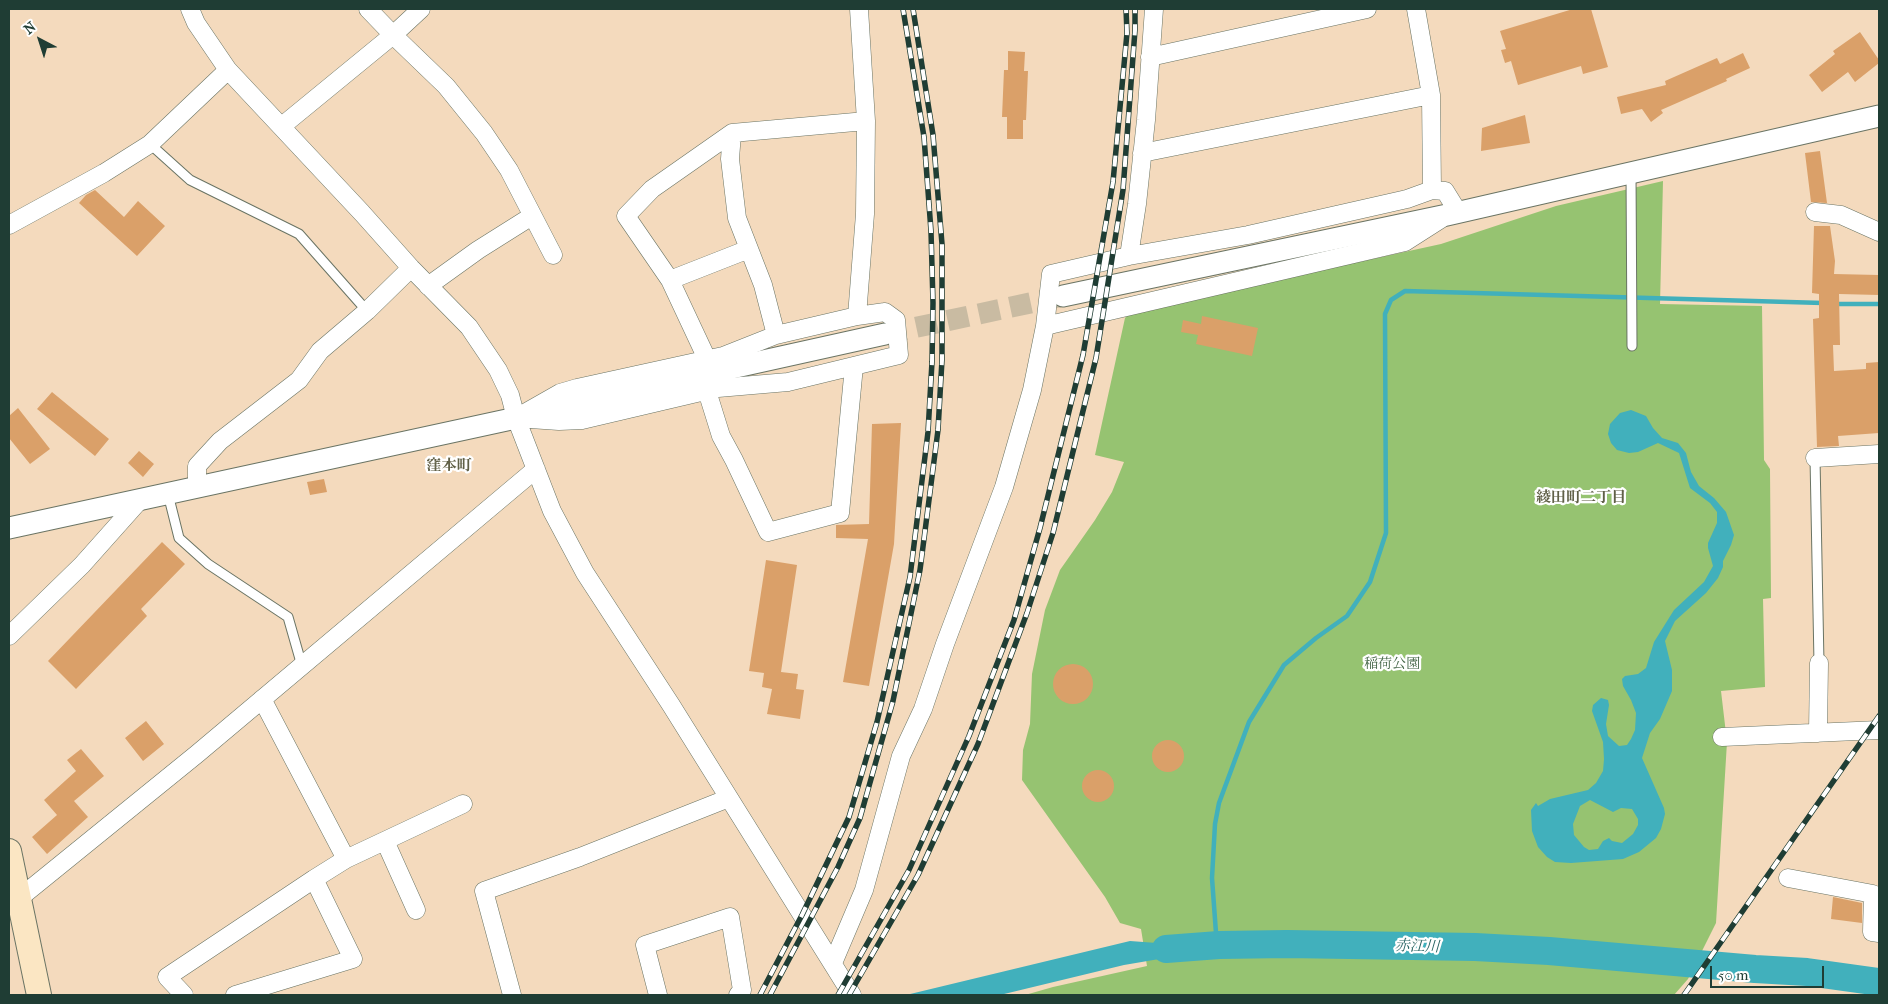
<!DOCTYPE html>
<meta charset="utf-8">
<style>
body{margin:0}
#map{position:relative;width:1888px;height:1004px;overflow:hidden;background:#f4dabd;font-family:"IM FELL French Canon",serif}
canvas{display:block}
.frame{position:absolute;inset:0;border:10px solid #1f3d34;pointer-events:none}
.north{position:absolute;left:15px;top:15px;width:50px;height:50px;-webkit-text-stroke:4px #fff;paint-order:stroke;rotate:320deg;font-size:14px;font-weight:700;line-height:20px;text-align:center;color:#1f3d34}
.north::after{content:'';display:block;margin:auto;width:18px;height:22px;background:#1f3d34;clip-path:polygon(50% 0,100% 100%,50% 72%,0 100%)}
.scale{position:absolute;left:1710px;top:966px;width:114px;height:22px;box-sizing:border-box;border:2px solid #1f3d34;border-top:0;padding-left:6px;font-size:15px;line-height:18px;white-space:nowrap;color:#1f3d34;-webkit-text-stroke:4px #fff;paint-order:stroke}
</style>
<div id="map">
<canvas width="1888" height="1004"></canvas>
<div class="frame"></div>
<div class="north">N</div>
<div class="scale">50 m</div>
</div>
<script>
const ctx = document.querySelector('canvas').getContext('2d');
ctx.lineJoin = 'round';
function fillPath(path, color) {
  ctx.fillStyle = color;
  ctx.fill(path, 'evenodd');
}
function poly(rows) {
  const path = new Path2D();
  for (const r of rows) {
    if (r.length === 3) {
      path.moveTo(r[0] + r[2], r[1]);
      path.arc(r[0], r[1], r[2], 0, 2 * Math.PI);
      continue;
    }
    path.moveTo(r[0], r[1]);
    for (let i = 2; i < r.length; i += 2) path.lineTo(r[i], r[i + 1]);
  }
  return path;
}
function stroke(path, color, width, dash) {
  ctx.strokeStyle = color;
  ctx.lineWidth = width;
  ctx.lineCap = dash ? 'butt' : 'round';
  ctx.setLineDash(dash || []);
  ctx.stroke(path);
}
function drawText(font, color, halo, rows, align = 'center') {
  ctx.font = font + ' "IM FELL French Canon","Noto Serif JP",serif';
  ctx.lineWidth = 4.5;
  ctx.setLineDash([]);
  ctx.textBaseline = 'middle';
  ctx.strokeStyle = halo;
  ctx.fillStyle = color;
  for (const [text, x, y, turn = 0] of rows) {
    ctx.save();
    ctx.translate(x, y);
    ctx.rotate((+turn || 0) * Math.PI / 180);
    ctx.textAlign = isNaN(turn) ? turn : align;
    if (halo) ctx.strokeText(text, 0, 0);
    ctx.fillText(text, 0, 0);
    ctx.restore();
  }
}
const green = poly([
 [1663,181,1660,304,1762,306,1764,460,1770,469,1771,598,1763,599,1765,687,1721,691,1727,742,1716,923,1688,979,1674,995,1025,995,1053,987,1147,966,1141,929,1120,923,1105,897,1022,780,1023,750,1030,724,1032,674,1045,610,1060,570,1095,520,1112,492,1124,462,1095,455,1125,318,1130,312,1441,244,1556,206]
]);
const water = poly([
 [1631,410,1646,416,1653,428,1662,438,1678,443,1686,453,1691,472,1699,486,1714,498,1726,512,1734,535,1731,545,1723,561,1723,567,1718,578,1706,593,1675,621,1665,641,1672,670,1672,691,1660,719,1650,733,1642,758,1664,808,1665,814,1661,829,1656,838,1639,852,1623,859,1571,863,1555,862,1547,857,1538,847,1532,831,1531,810,1536,803,1538,806,1550,799,1588,790,1596,783,1603,771,1604,759,1603,742,1592,711,1593,705,1601,698,1608,700,1609,705,1606,724,1608,736,1619,746,1627,745,1631,739,1635,730,1636,713,1631,700,1623,686,1622,679,1625,676,1638,674,1646,668,1654,642,1674,610,1704,582,1713,566,1708,548,1708,543,1717,523,1717,512,1710,503,1690,488,1679,453,1658,443,1638,452,1629,453,1617,450,1611,443,1608,434,1610,424,1620,413],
 [1590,800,1613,812,1621,808,1632,809,1638,819,1638,825,1633,834,1622,843,1612,841,1609,838,1603,841,1598,849,1589,850,1584,847,1574,835,1573,824,1580,806],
 [1130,941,1224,948,1124,965,1000,995,906,995]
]);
const stream = poly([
 [1833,304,1879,304],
 [1219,945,1216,933,1212,878,1215,824,1219,803,1249,722,1284,665,1316,638,1347,616,1370,582,1386,533,1385,314,1391,300,1405,291,1823,303]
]);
const river = poly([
 [1166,949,1219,945,1287,944,1475,947,1549,951,1755,969,1807,972,1879,982]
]);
const building = poly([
 [1573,9,1591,9,1608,67,1583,74,1581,66,1518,85,1511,61,1505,63,1501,50,1506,49,1500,31],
 [1860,32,1879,60,1879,63,1855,82,1848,72,1822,92,1809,75,1835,54,1833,51],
 [1008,51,1025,52,1024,71,1028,71,1026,120,1023,120,1023,139,1007,139,1007,117,1002,117,1004,70,1008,70],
 [1743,53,1750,68,1726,79,1727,81,1661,110,1663,113,1651,122,1642,109,1621,114,1617,97,1666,85,1665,81,1717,58,1720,64],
 [1525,115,1530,143,1481,151,1482,128],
 [1820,151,1827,203,1811,202,1805,153],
 [95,190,124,217,138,201,165,226,137,256,79,203,86,195],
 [1814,226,1830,226,1835,261,1834,274,1879,275,1879,295,1839,294,1840,345,1833,345,1834,371,1866,369,1866,363,1879,362,1879,433,1838,436,1839,446,1817,447,1813,319,1819,318,1819,294,1812,293],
 [1202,316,1258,328,1252,356,1196,344,1198,335,1181,332,1183,320,1201,324],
 [52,392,109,439,95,456,37,409],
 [18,408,50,449,30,464,9,438,9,416],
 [901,423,894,544,869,686,843,682,868,539,836,538,836,525,869,524,872,424],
 [139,451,154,464,143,477,128,463],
 [324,479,327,492,310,495,307,482],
 [162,542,185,564,141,609,147,616,76,689,48,661],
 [766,560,797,565,781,672,798,674,796,689,804,690,800,719,767,714,772,689,762,687,764,673,749,671],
 [1073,684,20],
 [146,721,164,744,143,761,125,738],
 [1168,756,16],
 [81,749,104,776,74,801,88,817,47,854,32,837,57,815,44,800,76,771,67,760],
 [1098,786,16],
 [1833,897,1862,903,1862,923,1831,919]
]);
const tertiaryTunnel = poly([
 [885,334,1063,296]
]);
const service = poly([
 [150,144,190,180,299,234,367,311],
 [1631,173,1632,346],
 [1815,458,1819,663],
 [168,494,179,538,208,564,288,617,302,666]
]);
const minor = poly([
 [190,9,196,23,228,70,362,213,411,268,469,327,498,370,510,395,516,418,552,511,585,573,671,705,852,995],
 [368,9,393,35,446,86,484,133,509,170,553,255],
 [1416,9,1431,95,1432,190],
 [1150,57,1367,9],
 [282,126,393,35,421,9],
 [732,133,730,159,737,218,763,285,776,335],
 [1142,153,1431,95],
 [1815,212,1841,215,1879,232],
 [9,225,104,173,150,144,228,70],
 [1129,256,1248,235,1407,199,1432,190,1445,191,1458,212],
 [670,280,749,249],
 [428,286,478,250,532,216],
 [885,312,896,320,899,355,788,382,718,388,582,420,559,421,516,418,560,393,577,388,723,356,776,335,857,316,885,312],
 [857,316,865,214,866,121,859,9],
 [1045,326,1405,242,1441,219],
 [707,359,670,280,626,216,652,189,732,133,866,121],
 [707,391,721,436,734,460,768,532,840,513,854,366],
 [1815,458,1879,454],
 [197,487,197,466,220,441,299,380,320,351,367,311,411,268],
 [9,636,82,565,139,501],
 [1818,733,1819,663],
 [1722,737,1879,730],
 [385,841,416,910],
 [346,859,463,804],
 [1788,878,1873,894,1872,932,1879,933],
 [12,904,197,754,536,469],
 [833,963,864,890,901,756,923,709,945,644,1004,487,1032,390,1045,326,1051,274,1129,256,1137,204,1146,120,1154,9],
 [184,995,167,977,314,879,346,859,262,699],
 [235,995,353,959,314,879],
 [512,995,484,891,580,857,729,798],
 [658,995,645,945,730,917,742,990,738,995]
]);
const tertiary = poly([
 [1063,296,1447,215,1879,116],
 [9,528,516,418,605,396,885,334]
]);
const secondary = poly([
 [9,851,39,995]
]);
const rail = poly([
 [760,995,802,915,849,817,877,722,910,577,928,432,932,362,933,303,931,231,924,137,903,9],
 [770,995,838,867,860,818,893,701,920,570,938,430,942,360,942,244,933,135,913,9],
 [838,995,909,870,969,736,1014,620,1040,528,1083,355,1113,182,1127,33,1126,9],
 [849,995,918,875,978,744,1027,613,1053,533,1096,358,1123,190,1135,30,1135,9],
 [1684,995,1879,716]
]);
const parkNames = [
 ["稲荷公園",1392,665]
];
const neighbourhoodNames = [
 ["窪本町",449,466],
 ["綾田町二丁目",1581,498]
];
const waterNames = [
 ["赤江川",1417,947,2]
];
fillPath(green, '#96c371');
fillPath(water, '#41b0bc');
stroke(stream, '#41b0bc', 4.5);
stroke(river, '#41b0bc', 28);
fillPath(building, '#daa069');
stroke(tertiaryTunnel, '#c9bba2', 21, [21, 11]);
stroke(service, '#6a7464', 11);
stroke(minor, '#6a7464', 19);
stroke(tertiary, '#6a7464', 23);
stroke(secondary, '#6a7464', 26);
stroke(service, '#fff', 9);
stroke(minor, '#fff', 18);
stroke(tertiary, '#fff', 21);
stroke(secondary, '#fbe6c3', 24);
stroke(rail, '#1f3d34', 5.5);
stroke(rail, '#fff', 4, [11]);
drawText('14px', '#436546', '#fff', parkNames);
drawText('bold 15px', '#606047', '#fff', neighbourhoodNames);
drawText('italic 15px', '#2b6564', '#fff', waterNames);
</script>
